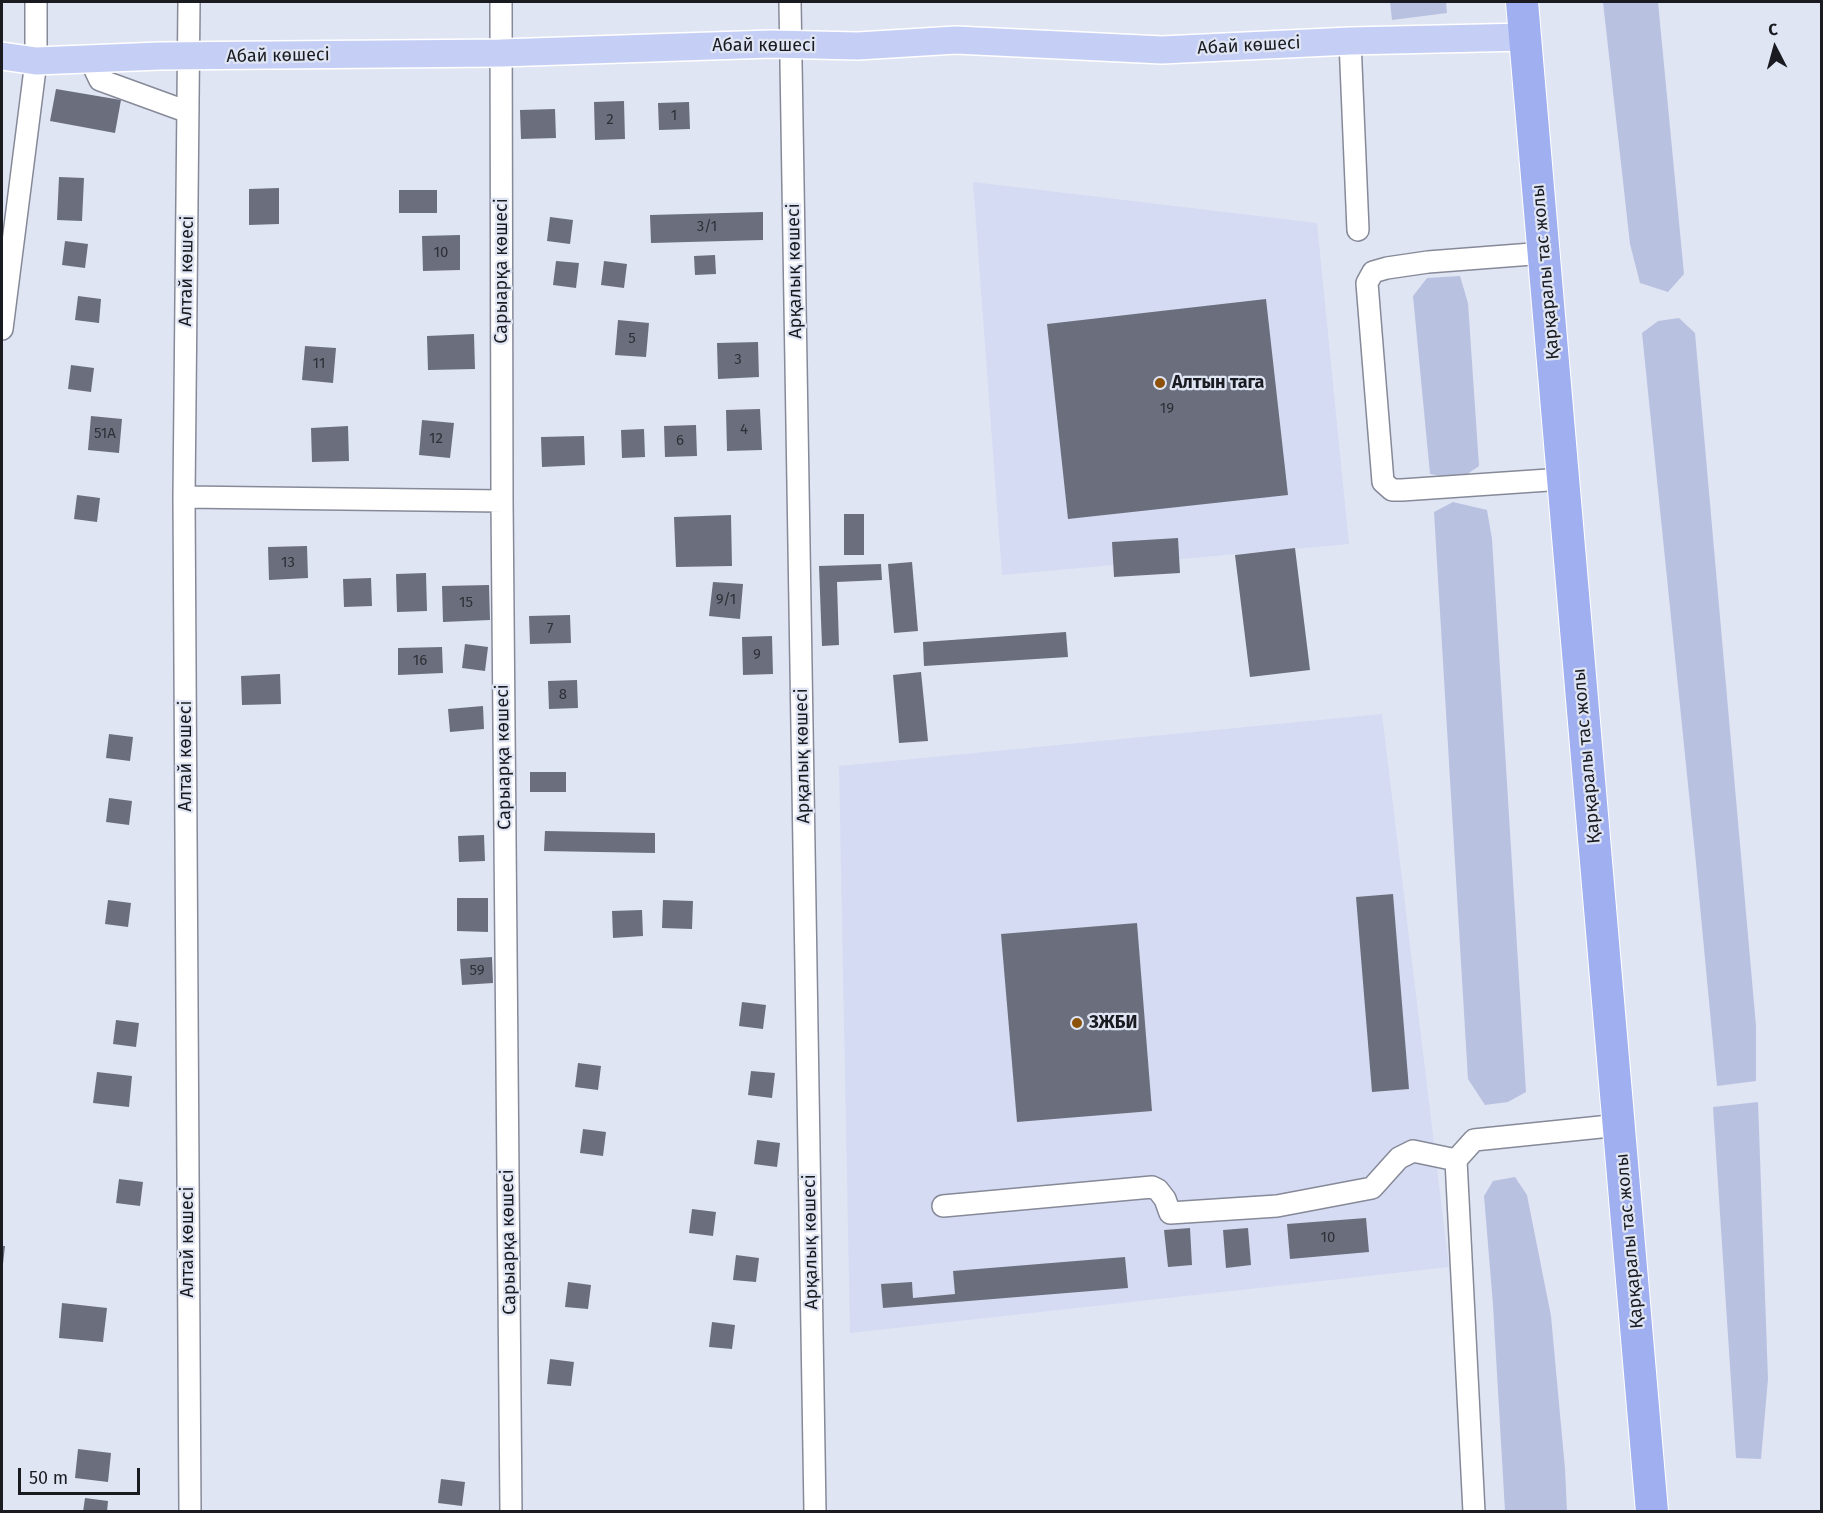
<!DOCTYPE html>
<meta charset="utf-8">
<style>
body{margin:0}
#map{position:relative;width:1823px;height:1513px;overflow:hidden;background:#e0e5f4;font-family:"Fira Sans",sans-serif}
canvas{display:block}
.frame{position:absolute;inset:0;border:3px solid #191b20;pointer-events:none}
.north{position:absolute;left:1745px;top:18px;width:60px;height:60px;-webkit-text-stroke:4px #e0e5f4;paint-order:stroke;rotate:354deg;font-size:16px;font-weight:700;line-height:24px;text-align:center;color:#191b20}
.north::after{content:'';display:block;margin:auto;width:21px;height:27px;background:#191b20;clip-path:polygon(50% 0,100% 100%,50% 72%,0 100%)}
.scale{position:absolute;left:18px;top:1468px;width:122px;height:27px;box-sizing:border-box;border:3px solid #191b20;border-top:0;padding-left:8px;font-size:18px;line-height:21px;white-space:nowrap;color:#191b20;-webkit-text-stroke:4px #e0e5f4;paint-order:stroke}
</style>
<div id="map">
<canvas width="1823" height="1513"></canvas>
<div class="frame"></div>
<div class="north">С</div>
<div class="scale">50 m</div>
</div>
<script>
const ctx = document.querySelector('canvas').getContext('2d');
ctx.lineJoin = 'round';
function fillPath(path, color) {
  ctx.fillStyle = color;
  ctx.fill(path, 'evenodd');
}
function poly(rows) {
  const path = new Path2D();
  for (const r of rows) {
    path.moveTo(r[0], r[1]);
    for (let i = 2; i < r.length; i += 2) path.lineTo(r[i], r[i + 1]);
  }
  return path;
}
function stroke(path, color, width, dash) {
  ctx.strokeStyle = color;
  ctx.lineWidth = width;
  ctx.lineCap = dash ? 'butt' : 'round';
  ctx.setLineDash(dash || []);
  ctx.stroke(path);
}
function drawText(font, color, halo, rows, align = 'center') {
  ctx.font = font + ' "Fira Sans",sans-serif';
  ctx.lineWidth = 4.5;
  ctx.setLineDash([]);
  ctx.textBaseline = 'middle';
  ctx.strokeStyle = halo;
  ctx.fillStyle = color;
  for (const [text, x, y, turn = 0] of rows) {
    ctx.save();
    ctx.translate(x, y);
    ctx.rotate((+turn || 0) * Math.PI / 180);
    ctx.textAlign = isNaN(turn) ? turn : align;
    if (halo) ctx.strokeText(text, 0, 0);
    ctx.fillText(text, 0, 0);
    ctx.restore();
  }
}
const built = poly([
 [973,182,1317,223,1349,544,1002,575],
 [1382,714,1449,1267,850,1333,839,766]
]);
const green = poly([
 [1390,2,1446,2,1447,13,1392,20],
 [1603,2,1658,2,1684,274,1668,292,1640,283,1630,244],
 [1460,276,1468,303,1479,466,1460,479,1430,474,1413,296,1427,278],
 [1679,318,1695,333,1756,1026,1756,1081,1717,1086,1695,853,1642,333,1658,321],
 [1453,502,1487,510,1492,539,1526,1092,1508,1102,1485,1105,1468,1079,1434,512],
 [1758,1102,1768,1379,1761,1459,1736,1458,1713,1107],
 [1515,1177,1527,1195,1551,1316,1565,1469,1567,1511,1505,1511,1493,1305,1484,1196,1493,1181]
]);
const building = poly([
 [56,89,121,100,115,133,50,121],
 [624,101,625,139,595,140,594,102],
 [689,102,690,129,659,130,658,103],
 [555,109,556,138,521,139,520,110],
 [59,177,84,178,82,221,57,220],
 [279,188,279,224,249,225,249,189],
 [399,190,437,190,437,213,399,213],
 [763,212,763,240,651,243,650,215],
 [550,217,573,220,570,244,547,241],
 [460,235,460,270,423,271,422,236],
 [65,241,88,244,85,268,62,265],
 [715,255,716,274,695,275,694,256],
 [556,261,579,263,576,288,553,285],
 [604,261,627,264,624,288,601,285],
 [78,296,101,299,99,323,75,320],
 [1266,299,1288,495,1068,519,1047,324],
 [618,320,649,323,646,357,615,355],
 [474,334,475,369,428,370,427,336],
 [758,342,759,377,718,379,717,343],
 [305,346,336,348,333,383,302,380],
 [71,365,94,368,91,392,68,389],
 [760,409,762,450,727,451,726,410],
 [91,416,122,419,119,453,88,450],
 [422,420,454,423,450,458,419,455],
 [696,425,697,456,665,457,664,426],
 [348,426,349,461,312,462,311,428],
 [644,429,645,457,622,458,621,430],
 [584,436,585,465,542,467,541,437],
 [77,495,100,498,97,522,74,519],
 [844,514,864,514,864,555,844,555],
 [731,515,732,566,676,567,674,517],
 [1178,538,1180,573,1114,577,1112,542],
 [307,546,308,578,269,580,268,547],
 [1295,548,1310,670,1250,677,1235,555],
 [912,562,918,631,894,633,888,564],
 [881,564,882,580,837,582,839,645,822,646,819,566],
 [426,573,427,611,397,612,396,574],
 [371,578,372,606,344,607,343,579],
 [713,582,743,584,740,619,709,616],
 [489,585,490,620,443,622,442,586],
 [570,615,571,643,530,644,529,616],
 [1066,632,1068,657,924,666,923,642],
 [772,636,773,674,743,675,742,637],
 [465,644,488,647,485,671,462,668],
 [442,647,443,673,398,675,398,648],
 [921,672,928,741,899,743,893,675],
 [280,674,281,704,242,705,241,676],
 [577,680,578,708,549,709,548,681],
 [483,706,484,729,450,732,448,709],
 [109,734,133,737,130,761,106,758],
 [530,772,566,772,566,792,530,792],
 [109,798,132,801,129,825,106,822],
 [545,831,655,833,655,853,544,851],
 [484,835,485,861,459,862,458,836],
 [1393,894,1409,1089,1372,1092,1356,897],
 [457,898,488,898,488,932,457,931],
 [108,900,131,903,128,927,105,924],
 [663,900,693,901,692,929,662,928],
 [642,910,643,936,613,938,612,911],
 [1137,923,1152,1111,1017,1122,1001,934],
 [492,957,493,983,462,985,460,959],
 [742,1002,766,1005,763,1029,739,1026],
 [116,1020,139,1023,136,1047,113,1044],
 [578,1063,601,1066,598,1090,575,1087],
 [751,1071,775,1073,772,1098,748,1095],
 [97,1072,132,1076,129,1107,93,1103],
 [583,1129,606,1132,603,1156,580,1153],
 [757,1140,780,1143,777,1167,754,1164],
 [119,1179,143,1182,140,1206,116,1203],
 [692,1209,716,1212,713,1236,689,1233],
 [1366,1218,1369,1252,1290,1259,1287,1224],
 [1190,1228,1192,1265,1168,1267,1164,1230],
 [1248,1228,1251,1265,1226,1268,1223,1230],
 [2,1246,5,1246,3,1264,2,1264],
 [736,1255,759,1258,756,1282,733,1280],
 [1125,1257,1128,1288,883,1308,881,1284,912,1282,913,1298,955,1294,953,1271],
 [568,1282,591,1285,588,1309,565,1307],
 [62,1303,107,1308,103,1342,59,1338],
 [712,1322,735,1325,732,1349,709,1347],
 [550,1359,574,1362,571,1386,547,1384],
 [78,1449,111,1453,108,1482,75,1478],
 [441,1479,465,1482,462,1506,438,1503],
 [85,1498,108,1501,107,1512,83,1512]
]);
const minor = poly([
 [189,2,184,497,190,1512],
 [501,2,502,501,511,1512],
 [790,2,815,1512],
 [1350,41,1358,230],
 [90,59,100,80,188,112],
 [1545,253,1428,262,1387,268,1373,272,1367,283,1383,482,1392,490,1402,490,1563,479],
 [2,329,36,61,36,2],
 [184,497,502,501],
 [943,1206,1152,1187,1158,1190,1165,1199,1170,1213,1277,1206,1372,1188,1399,1158,1413,1151,1456,1160],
 [1474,1512,1456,1160,1474,1140,1620,1125]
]);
const major = poly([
 [2,56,36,61,160,56,501,53,771,44,858,46,956,40,1162,50,1350,41,1526,37]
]);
const highway = poly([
 [1522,2,1652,1512]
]);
const markers = [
 [1160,383,6,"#8c520b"],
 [1077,1023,6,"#8c520b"]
];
const numberNames = [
 ["1",674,116],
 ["2",610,120],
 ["3/1",707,227],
 ["10",441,253],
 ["5",632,339],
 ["3",738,360],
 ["11",319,364],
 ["19",1167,409],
 ["4",744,430],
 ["51А",105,434],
 ["12",436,439],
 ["6",680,441],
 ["13",288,563],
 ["9/1",726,600],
 ["15",466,603],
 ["7",550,629],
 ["9",757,655],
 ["16",420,661],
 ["8",563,695],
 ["59",477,971],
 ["10",1328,1238]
];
const streetNames = [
 ["Абай көшесі",764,46],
 ["Абай көшесі",1249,46,-3],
 ["Абай көшесі",278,56,-1],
 ["Алтай көшесі",187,271,-89],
 ["Сарыарқа көшесі",502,271,-90],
 ["Арқалық көшесі",795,271,-91],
 ["Қарқаралы тас жолы",1546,272,-95],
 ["Алтай көшесі",186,756,-90],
 ["Арқалық көшесі",803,756,-91],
 ["Қарқаралы тас жолы",1587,756,-95],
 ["Сарыарқа көшесі",504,757,-91],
 ["Қарқаралы тас жолы",1630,1241,-95],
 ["Алтай көшесі",188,1242,-90],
 ["Сарыарқа көшесі",509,1242,-91],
 ["Арқалық көшесі",811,1242,-91]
];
const poiNames = [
 ["Алтын тага",1172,383],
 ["ЗЖБИ",1089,1023]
];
fillPath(built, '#d5dbf2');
fillPath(green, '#b9c1e0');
fillPath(building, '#6b6f7d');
stroke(minor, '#868998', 24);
stroke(major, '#fff', 30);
stroke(highway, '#fff', 34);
stroke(minor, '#fff', 21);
stroke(major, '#c5cff5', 27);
stroke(highway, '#9fafef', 32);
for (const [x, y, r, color] of markers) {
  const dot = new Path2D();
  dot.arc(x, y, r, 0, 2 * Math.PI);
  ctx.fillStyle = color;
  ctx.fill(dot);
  stroke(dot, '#e0e5f4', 2);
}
drawText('15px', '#2e3037', null, numberNames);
drawText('18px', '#191b20', '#e0e5f4', streetNames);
drawText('bold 18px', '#191b20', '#e0e5f4', poiNames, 'left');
</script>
